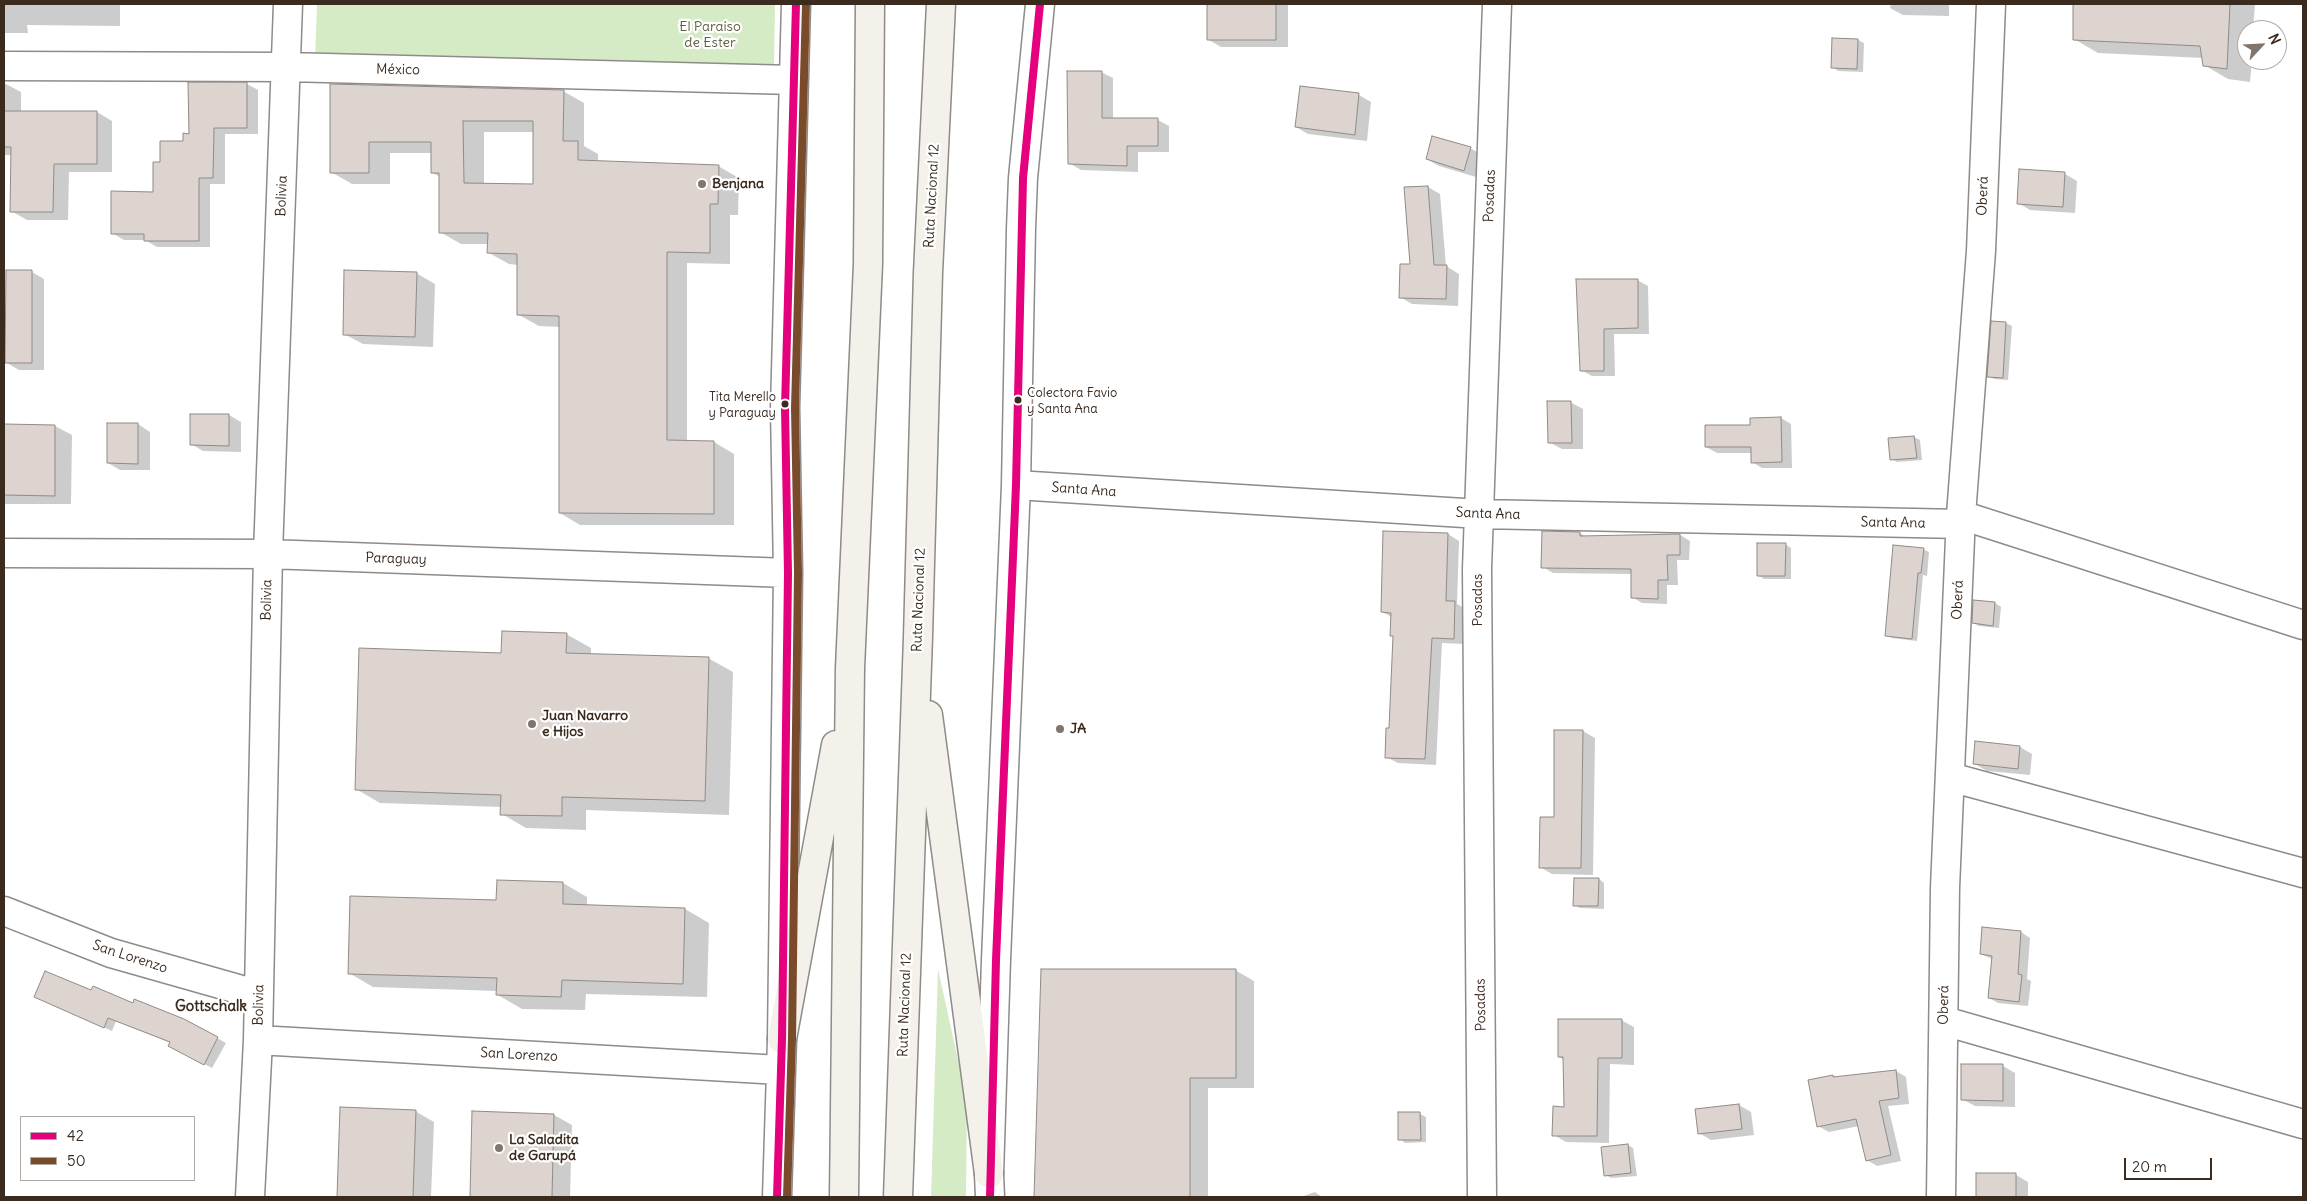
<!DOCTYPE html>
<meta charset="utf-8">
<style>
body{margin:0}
#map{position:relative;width:2307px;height:1201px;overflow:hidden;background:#fff;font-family:Delius,sans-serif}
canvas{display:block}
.frame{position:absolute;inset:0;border:5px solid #3b2a1e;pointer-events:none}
.legend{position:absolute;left:20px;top:1116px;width:175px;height:65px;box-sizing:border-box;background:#fff;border:1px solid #b1aaa5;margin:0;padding:6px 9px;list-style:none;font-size:15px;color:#3b2a1e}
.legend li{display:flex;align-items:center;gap:10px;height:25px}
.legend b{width:25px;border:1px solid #b1aaa5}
.north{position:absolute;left:2237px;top:20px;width:50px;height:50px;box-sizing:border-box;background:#fff;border:1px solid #b1aaa5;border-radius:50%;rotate:65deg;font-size:14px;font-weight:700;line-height:20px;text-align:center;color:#3b2a1e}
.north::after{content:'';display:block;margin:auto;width:18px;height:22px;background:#80756d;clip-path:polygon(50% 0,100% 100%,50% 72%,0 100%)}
.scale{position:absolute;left:2124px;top:1158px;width:88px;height:22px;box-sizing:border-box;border:2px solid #3b2a1e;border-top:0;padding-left:6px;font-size:15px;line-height:18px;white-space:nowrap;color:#3b2a1e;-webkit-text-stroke:4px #fff;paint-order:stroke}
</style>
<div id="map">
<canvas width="2307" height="1201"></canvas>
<div class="frame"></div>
<ul class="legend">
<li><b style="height:6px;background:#e5007d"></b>42</li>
<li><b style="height:6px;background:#7a4b2a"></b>50</li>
</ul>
<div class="north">N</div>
<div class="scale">20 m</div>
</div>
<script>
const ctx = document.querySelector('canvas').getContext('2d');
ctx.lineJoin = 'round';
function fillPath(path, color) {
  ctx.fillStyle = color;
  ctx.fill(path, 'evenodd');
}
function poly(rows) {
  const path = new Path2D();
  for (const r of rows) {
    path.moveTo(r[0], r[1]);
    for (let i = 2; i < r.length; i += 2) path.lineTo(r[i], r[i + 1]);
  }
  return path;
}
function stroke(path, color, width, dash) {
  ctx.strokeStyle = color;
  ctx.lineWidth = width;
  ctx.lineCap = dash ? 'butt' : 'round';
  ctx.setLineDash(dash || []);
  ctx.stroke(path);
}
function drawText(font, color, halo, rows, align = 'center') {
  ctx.font = font + ' Delius,sans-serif';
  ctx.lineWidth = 4.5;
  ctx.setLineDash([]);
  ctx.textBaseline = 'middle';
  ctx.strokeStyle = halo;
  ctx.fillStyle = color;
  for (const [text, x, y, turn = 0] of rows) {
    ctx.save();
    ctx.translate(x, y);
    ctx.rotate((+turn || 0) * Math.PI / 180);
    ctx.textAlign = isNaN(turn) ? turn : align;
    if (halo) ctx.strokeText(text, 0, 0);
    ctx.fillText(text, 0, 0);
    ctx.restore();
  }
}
const green = poly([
 [317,4,775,4,774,67,315,61],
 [938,969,967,1101,966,1197,931,1197]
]);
const shadow = poly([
 [4,4,120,4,120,26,27,25,28,33,4,33],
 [1208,4,1288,4,1288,47,1221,47,1209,40],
 [1891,4,1949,4,1949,16,1903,15,1890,8],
 [2074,4,2255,4,2253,30,2247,30,2247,60,2252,60,2250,82,2228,79,2204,65,2203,58,2098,53,2074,39],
 [1833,40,1858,40,1864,43,1863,72,1838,71,1833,67],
 [1101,72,1113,78,1113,119,1158,120,1169,126,1169,152,1138,152,1138,172,1081,170,1069,163],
 [4,83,21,92,21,112,97,112,112,121,112,172,69,172,68,220,27,220,11,211,12,155,4,155],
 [247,84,258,90,258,134,225,134,225,184,210,184,210,247,157,247,145,240,124,240,112,233,154,193,161,163],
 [331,86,563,91,584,103,584,146,598,154,598,162,718,166,739,178,738,215,730,215,730,264,687,263,687,442,714,442,734,454,734,525,580,525,560,513,560,327,539,326,519,315,518,265,509,264,489,253,489,244,461,244,440,232,441,177,432,173,432,153,390,153,390,184,352,184,331,172],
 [484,132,534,132,534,186,484,185],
 [1301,87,1359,95,1371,102,1367,141,1308,134,1296,127],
 [1470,148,1482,155,1476,177,1439,166,1427,159],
 [2020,170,2065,174,2077,181,2075,213,2030,210,2018,203],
 [1428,187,1440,194,1446,266,1459,274,1458,306,1412,304,1400,297,1411,265],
 [7,272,32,272,44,279,44,370,19,370,7,363],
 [416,273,435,284,433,347,363,344,344,334],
 [1637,280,1648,286,1649,334,1614,334,1615,376,1592,376,1581,370,1578,281],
 [1993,322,2006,323,2012,326,2008,380,1994,379,1988,376],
 [1570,402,1583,409,1583,449,1562,449,1549,442],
 [229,415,241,422,241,452,203,451,191,444],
 [1781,418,1791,424,1792,468,1762,468,1752,462,1752,453,1717,453,1706,447,1751,426],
 [108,424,138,424,150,432,150,470,120,470,108,463],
 [4,425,55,426,72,435,71,504,4,504],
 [1914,437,1920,440,1922,460,1897,462,1891,459],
 [1580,533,1586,537,1680,535,1690,541,1689,560,1677,560,1678,585,1667,585,1667,604,1642,603,1632,597,1632,574,1553,573,1543,567],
 [1448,534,1459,541,1457,604,1466,609,1465,644,1442,643,1436,765,1398,763,1386,757,1390,729,1394,637,1391,635,1392,617,1382,612],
 [1785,544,1791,548,1791,579,1764,579,1758,575],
 [1923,549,1929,552,1927,576,1923,575,1917,641,1892,638,1886,635],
 [1995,603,2001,607,1999,628,1979,626,1973,623],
 [566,634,591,648,591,655,708,658,733,672,729,815,586,810,586,830,526,828,502,814,502,807,380,803,356,789,503,654],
 [1583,731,1595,738,1593,875,1552,874,1540,867],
 [2020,747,2032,754,2030,775,1987,771,1975,764],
 [1599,879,1604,883,1604,909,1580,908,1574,905],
 [563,883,587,897,587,906,685,909,709,923,707,997,586,994,585,1010,522,1009,498,995,498,991,373,987,349,973,497,902],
 [2021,932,2030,938,2027,979,2031,981,2028,1006,1998,1003,1989,998,1992,959,1981,954],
 [1235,970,1254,981,1254,1088,1208,1088,1208,1197,1035,1197,1043,971],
 [92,992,184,1020,226,1043,212,1068,177,1050,171,1043,116,1021,112,1031,44,1001],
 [1621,1020,1634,1027,1634,1065,1610,1064,1609,1143,1566,1142,1554,1135,1565,1108,1565,1060,1559,1057],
 [2003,1066,2015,1073,2015,1107,1975,1106,1962,1099],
 [1896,1071,1906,1077,1909,1104,1888,1106,1901,1161,1877,1166,1867,1160,1859,1126,1829,1132,1818,1126,1833,1076,1836,1078],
 [1739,1105,1751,1112,1754,1135,1711,1140,1699,1133],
 [341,1108,415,1111,434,1122,431,1197,338,1197],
 [474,1112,554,1115,572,1125,570,1197,471,1197],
 [1399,1114,1420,1114,1426,1117,1426,1142,1405,1143,1400,1139],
 [1628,1145,1633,1148,1637,1176,1611,1178,1605,1175],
 [1977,1174,2016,1175,2028,1182,2028,1197,1977,1197],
 [1315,1192,1322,1197,1301,1197]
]);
const building = poly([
 [1207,4,1276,4,1276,40,1207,40,1207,4],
 [2073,4,2230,4,2227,69,2203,66,2200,46,2073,40,2073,4],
 [1832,38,1858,39,1857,69,1831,68,1832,38],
 [1067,71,1102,71,1102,118,1158,118,1158,146,1127,146,1127,166,1068,164,1067,71],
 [188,82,247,82,247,128,214,128,213,178,199,178,199,241,144,241,144,234,111,234,111,191,153,192,153,162,160,162,160,141,183,141,183,133,189,134,188,82],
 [330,84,564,90,563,141,578,141,578,160,719,165,718,204,710,204,710,253,667,252,667,440,714,441,714,514,559,513,559,316,517,315,517,254,487,253,488,233,439,233,439,173,431,173,431,142,369,142,369,173,330,173,330,84],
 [463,121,533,121,533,184,464,183,463,121],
 [1300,86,1359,93,1355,135,1295,127,1300,86],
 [4,111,97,111,97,164,54,164,53,212,10,212,11,147,4,147,4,111],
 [1432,136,1471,147,1464,171,1426,159,1432,136],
 [2019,169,2065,172,2063,207,2017,204,2019,169],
 [1428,186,1434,265,1447,265,1446,299,1399,298,1400,264,1410,264,1404,187,1428,186],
 [6,270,32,270,32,363,5,363,6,270],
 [344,270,417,272,415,337,343,335,344,270],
 [1576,279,1638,279,1638,328,1604,329,1604,371,1580,371,1576,279],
 [1991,321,2006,322,2003,378,1987,377,1991,321],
 [1547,401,1571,401,1572,443,1548,443,1547,401],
 [190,414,229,414,229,446,190,445,190,414],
 [1781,417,1782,462,1751,463,1751,447,1705,447,1705,425,1750,425,1750,418,1781,417],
 [107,423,138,423,138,464,107,463,107,423],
 [4,424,55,425,55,496,4,495,4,424],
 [1914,436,1917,458,1890,460,1888,438,1914,436],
 [1383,531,1448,533,1446,601,1455,601,1454,639,1432,638,1425,759,1385,758,1386,728,1389,728,1393,636,1390,636,1391,613,1381,612,1383,531],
 [1542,531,1580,532,1580,536,1680,534,1680,555,1667,555,1668,580,1658,580,1658,599,1631,598,1631,569,1541,568,1542,531],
 [1757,543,1786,543,1785,576,1757,576,1757,543],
 [1893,545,1924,548,1921,573,1918,573,1912,639,1885,636,1893,545],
 [1973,600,1995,602,1993,626,1972,623,1973,600],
 [502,631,567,633,566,653,709,657,705,801,562,797,562,816,500,815,501,795,355,790,359,648,501,653,502,631],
 [1554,730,1583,730,1581,868,1539,868,1540,817,1554,817,1554,730],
 [1975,741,2020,746,2018,769,1973,764,1975,741],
 [1574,878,1599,878,1598,906,1573,906,1574,878],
 [497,880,563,882,563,904,685,908,683,984,562,980,561,997,496,995,497,978,348,974,350,896,496,900,497,880],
 [1982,927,2021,931,2018,974,2022,975,2019,1002,1988,998,1992,956,1980,954,1982,927],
 [1041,969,1236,969,1236,1078,1190,1078,1190,1197,1034,1197,1041,969],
 [45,971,91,990,93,986,133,1003,134,999,184,1019,218,1037,204,1065,168,1046,170,1042,108,1018,104,1028,34,997,45,971],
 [1558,1019,1622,1019,1622,1058,1598,1058,1597,1136,1552,1136,1553,1106,1564,1107,1563,1057,1558,1057,1558,1019],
 [1961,1064,2003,1064,2003,1101,1961,1100,1961,1064],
 [1896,1070,1899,1098,1879,1101,1891,1155,1866,1161,1856,1119,1817,1127,1808,1080,1833,1075,1833,1077,1896,1070],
 [1739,1104,1742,1129,1698,1134,1695,1109,1739,1104],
 [340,1107,416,1110,413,1197,337,1197,340,1107],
 [472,1111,554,1114,552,1197,470,1197,472,1111],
 [1398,1112,1420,1112,1421,1140,1398,1140,1398,1112],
 [1628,1144,1631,1173,1604,1176,1601,1147,1628,1144],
 [1976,1173,2016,1173,2016,1197,1976,1197,1976,1173]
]);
const street = poly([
 [4,66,287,67,793,80],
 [1016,485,1480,514,1961,524],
 [1961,515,2303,625],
 [4,553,268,554,788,573],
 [1950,777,2303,873],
 [4,911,111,953,259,995],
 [1944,1021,2303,1124],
 [258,1040,780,1070],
 [250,1197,258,1040,268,554,288,4],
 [777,1197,782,1039,788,573,785,408,796,4],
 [990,1197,989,1174,996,960,1016,485,1021,229,1023,178,1040,4],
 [1482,1197,1477,569,1497,4],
 [1941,1197,1945,888,1961,515,1981,251,1991,4]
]);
const highway = poly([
 [928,715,989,1174],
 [782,1039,836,745],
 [844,1197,850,668,868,264,870,4],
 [898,1197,918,637,928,273,941,4]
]);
const bus1 = poly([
 [777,1197,782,1039,788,573,785,408,796,4],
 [990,1197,996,960,1016,485,1023,178,1040,4]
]);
const bus2 = poly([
 [787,1197,792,1039,798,573,795,408,806,4]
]);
const markers = [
 [702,184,5,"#80756d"],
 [1018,400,4.5,"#3b2a1e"],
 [785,404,4.5,"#3b2a1e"],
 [532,724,5,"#80756d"],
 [1060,729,5,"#80756d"],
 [499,1148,5,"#80756d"]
];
const busNames = [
 ["Colectora Favio",1027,393],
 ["y Santa Ana",1027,409],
 ["Tita Merello",776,397,"right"],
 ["y Paraguay",776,413,"right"]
];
const parkNames = [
 ["El Paraíso",710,27],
 ["de Ester",710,43]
];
const streetNames = [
 ["México",398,70,1],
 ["Bolivia",282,196,-88],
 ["Ruta Nacional 12",932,196,-87],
 ["Posadas",1490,196,-88],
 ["Oberá",1983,196,-88],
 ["Santa Ana",1084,490,4],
 ["Santa Ana",1488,514,2],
 ["Santa Ana",1893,523,1],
 ["Paraguay",396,559,2],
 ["Bolivia",267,600,-89],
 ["Ruta Nacional 12",919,600,-88],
 ["Posadas",1478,600,-90],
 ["Oberá",1958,600,-88],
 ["San Lorenzo",130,957,18],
 ["Bolivia",259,1005,-89],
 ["Ruta Nacional 12",905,1005,-88],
 ["Posadas",1481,1005,-91],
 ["Oberá",1944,1005,-89],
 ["San Lorenzo",519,1055,3]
];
const poiNames = [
 ["Benjana",712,184],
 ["Juan Navarro",542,716],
 ["e Hijos",542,732],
 ["JA",1070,729],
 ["La Saladita",509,1140],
 ["de Garupá",509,1156]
];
const neighbourhoodNames = [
 ["Gottschalk",211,1007]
];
fillPath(green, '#d5ebc6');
fillPath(shadow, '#0003');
fillPath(building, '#ddd3cf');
stroke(building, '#8e8b88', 1);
stroke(street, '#8e8b88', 31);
stroke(highway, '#8e8b88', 31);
stroke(street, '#fff', 28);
stroke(highway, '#f4f1eb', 28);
stroke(bus1, '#e5007d', 8);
stroke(bus2, '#7a4b2a', 8);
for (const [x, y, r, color] of markers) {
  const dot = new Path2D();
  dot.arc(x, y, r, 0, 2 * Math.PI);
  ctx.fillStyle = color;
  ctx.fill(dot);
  stroke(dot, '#fff', 2);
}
drawText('13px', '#3b2a1e', '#fff', busNames, 'left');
drawText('14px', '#5f5f42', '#fff', parkNames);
drawText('14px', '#3b2a1e', '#fff', streetNames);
drawText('bold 14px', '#3b2a1e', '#fff', poiNames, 'left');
drawText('bold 15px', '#3b2a1e', '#fff', neighbourhoodNames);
</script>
